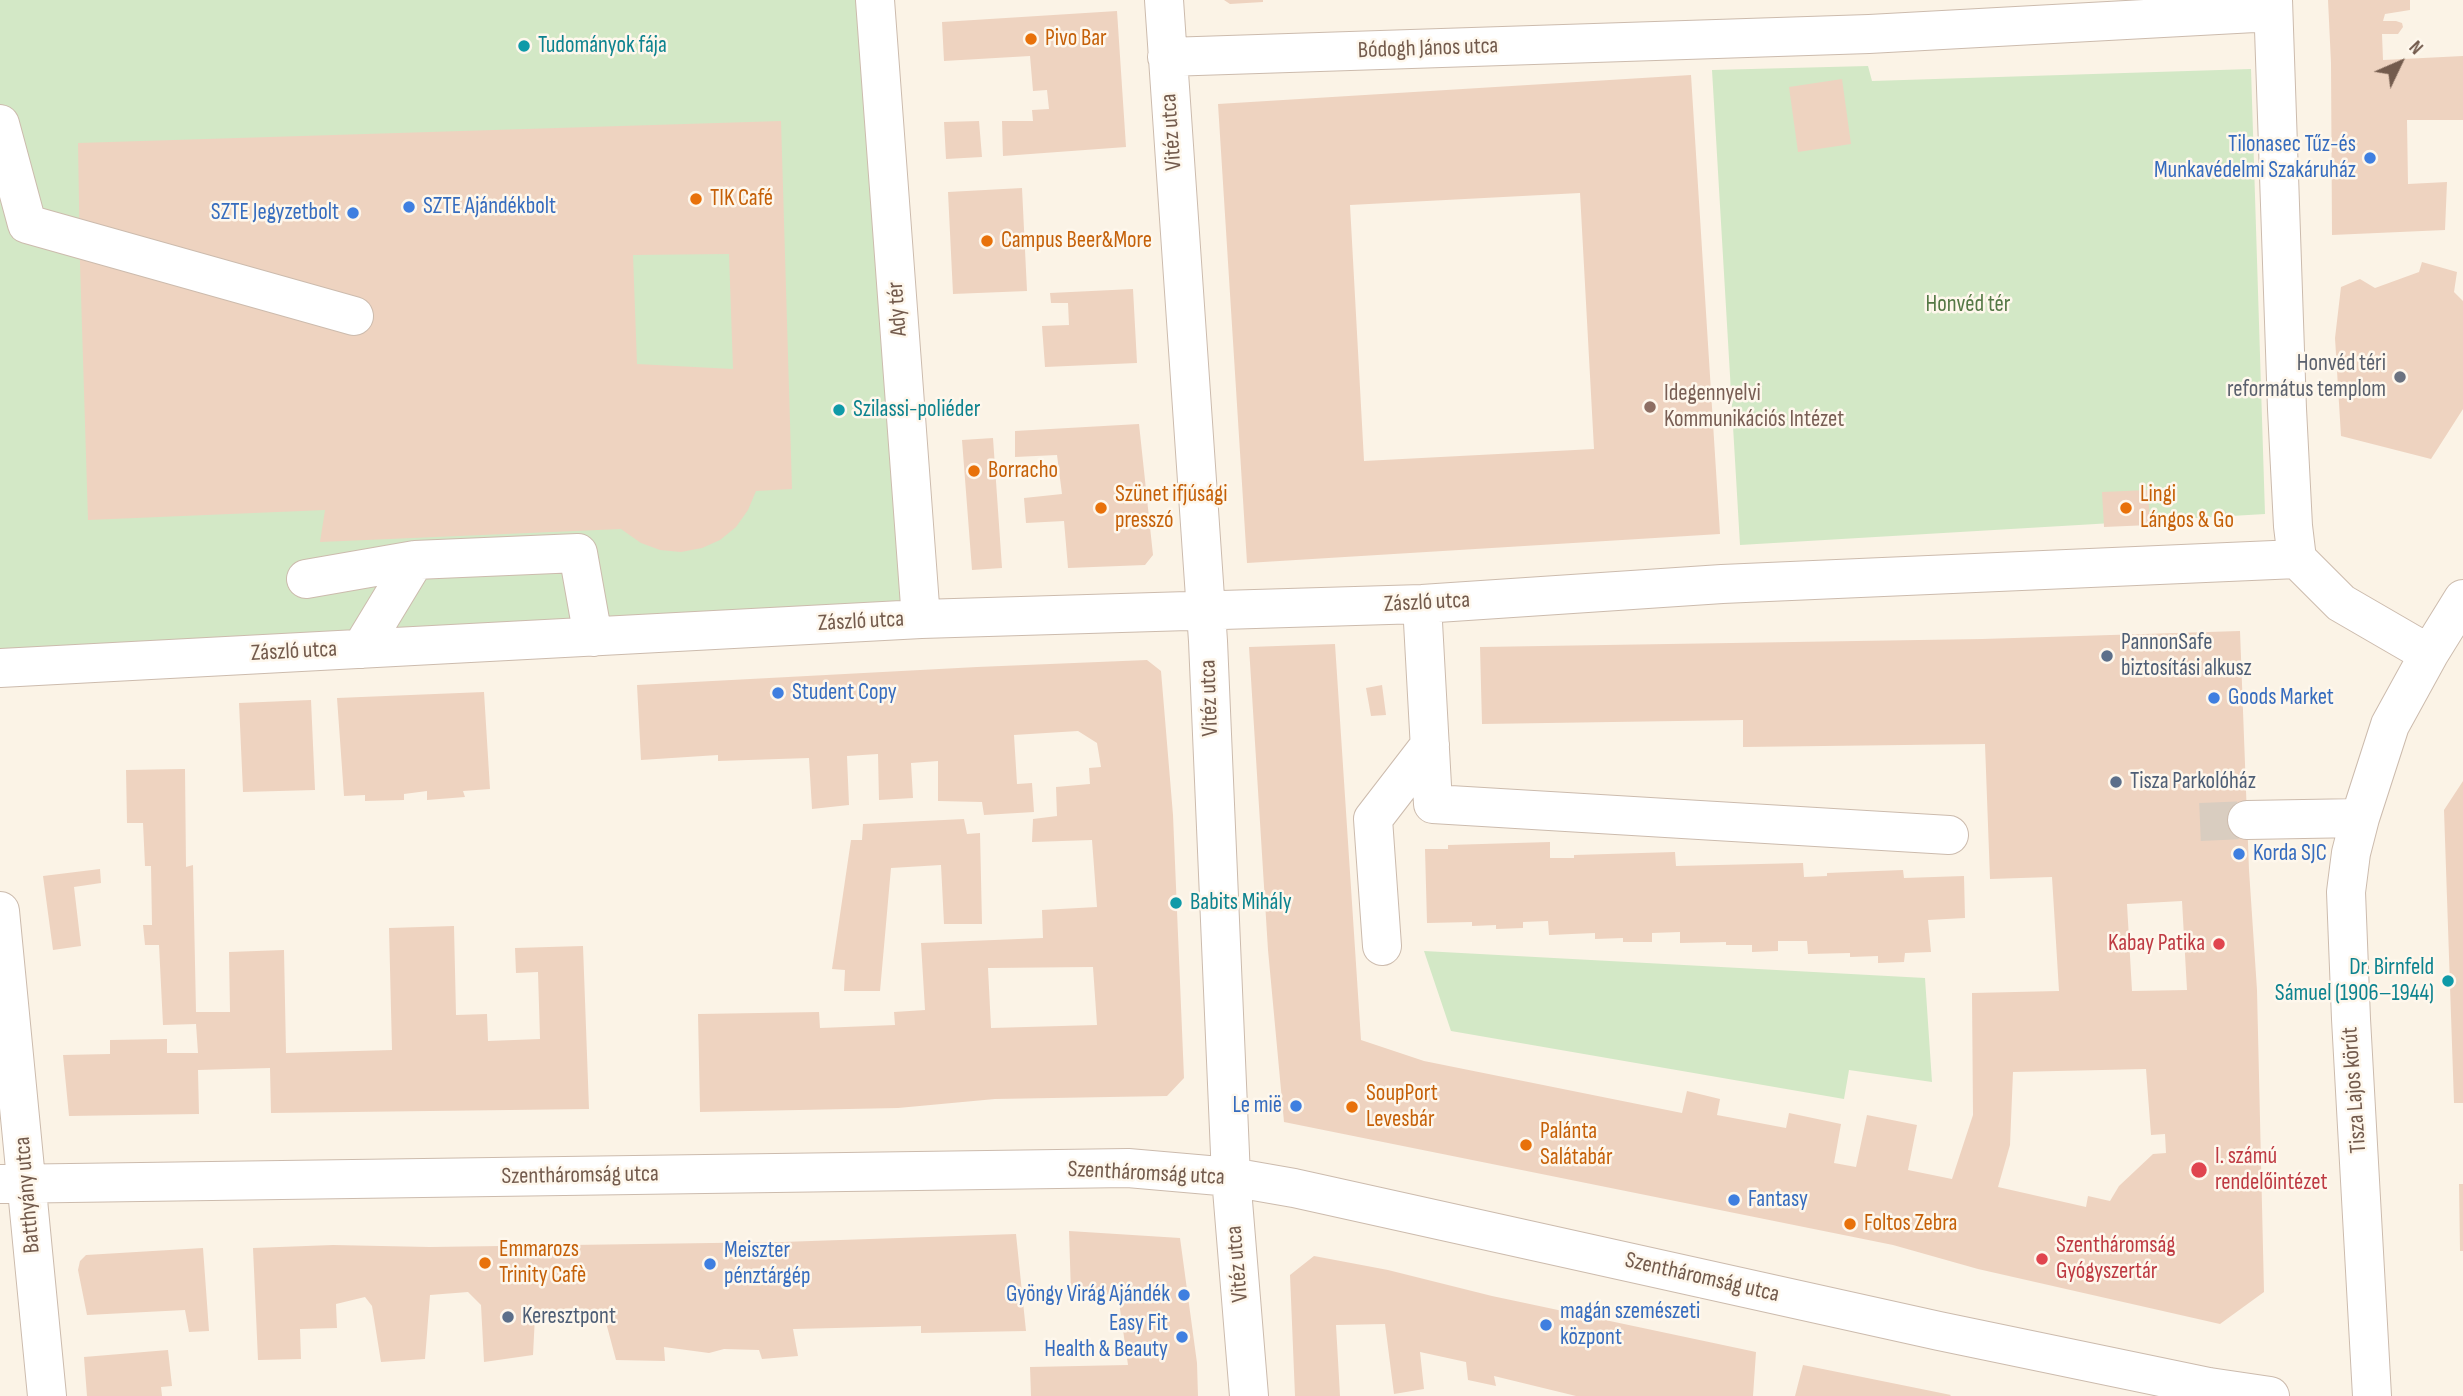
<!DOCTYPE html>
<meta charset="utf-8">
<style>
body{margin:0}
#map{position:relative;width:2463px;height:1396px;overflow:hidden;background:#fbf3e6;font-family:"Sofia Sans Condensed",sans-serif}
canvas{display:block}
.north{position:absolute;left:2365px;top:28px;width:70px;height:70px;-webkit-text-stroke:5px #fef7ec;paint-order:stroke;rotate:46deg;font-size:19px;font-weight:700;line-height:28px;text-align:center;color:#735b4d}
.north::after{content:'';display:block;margin:auto;width:24px;height:32px;background:#735b4d;clip-path:polygon(50% 0,100% 100%,50% 72%,0 100%)}
</style>
<div id="map">
<canvas width="2463" height="1396"></canvas>
<div class="north">N</div>
</div>
<script>
const ctx = document.querySelector('canvas').getContext('2d');
ctx.lineJoin = 'round';
function fillPath(path, color) {
  ctx.fillStyle = color;
  ctx.fill(path, 'evenodd');
}
function poly(rows) {
  const path = new Path2D();
  for (const r of rows) {
    path.moveTo(r[0], r[1]);
    for (let i = 2; i < r.length; i += 2) path.lineTo(r[i], r[i + 1]);
  }
  return path;
}
function stroke(path, color, width, dash) {
  ctx.strokeStyle = color;
  ctx.lineWidth = width;
  ctx.lineCap = dash ? 'butt' : 'round';
  ctx.setLineDash(dash || []);
  ctx.stroke(path);
}
function drawText(font, color, halo, rows, align = 'center') {
  ctx.font = font + ' "Sofia Sans Condensed",sans-serif';
  ctx.lineWidth = 5;
  ctx.setLineDash([]);
  ctx.textBaseline = 'middle';
  ctx.strokeStyle = halo;
  ctx.fillStyle = color;
  for (const [text, x, y, turn = 0] of rows) {
    ctx.save();
    ctx.translate(x, y);
    ctx.rotate((+turn || 0) * Math.PI / 180);
    ctx.textAlign = isNaN(turn) ? turn : align;
    if (halo) ctx.strokeText(text, 0, 0);
    ctx.fillText(text, 0, 0);
    ctx.restore();
  }
}
const green = poly([
 [0,0,881,0,921,619,0,668],
 [1868,66,1872,81,2251,69,2265,514,1740,545,1712,70],
 [1424,951,1925,978,1932,1082,1849,1070,1844,1099,1451,1031]
]);
const building = poly([
 [1224,0,1263,0,1263,2,1230,4],
 [2328,0,2410,0,2410,10,2385,14,2383,21,2396,21,2402,23,2403,27,2398,34,2382,34,2383,60,2463,56,2463,120,2407,120,2408,184,2447,182,2445,230,2332,235,2331,63],
 [1117,11,1126,147,1003,156,1002,121,1033,121,1032,110,1049,109,1047,90,1033,91,1030,56,944,61,942,22],
 [1691,75,1720,534,1247,563,1218,104],
 [1580,193,1594,449,1364,461,1350,205],
 [1842,79,1851,144,1798,152,1789,87],
 [781,121,792,489,756,491,748,510,736,527,720,540,702,548,681,552,660,550,641,543,621,529,320,542,325,510,88,520,80,263,78,143],
 [729,254,733,369,637,364,633,255],
 [979,121,982,157,946,159,944,122],
 [1022,188,1027,291,953,294,948,192],
 [2422,262,2457,272,2454,292,2463,301,2463,409,2431,459,2341,436,2335,338,2341,287,2360,279,2375,288,2419,272],
 [1133,289,1137,363,1045,367,1042,326,1069,325,1068,303,1051,303,1050,293],
 [1139,424,1153,555,1145,565,1068,568,1064,521,1026,523,1024,498,1062,494,1057,455,1015,457,1015,431],
 [993,438,1002,568,972,570,962,440],
 [2148,490,2150,525,2104,527,2102,492],
 [2240,631,2249,870,2257,990,2264,1292,2220,1324,1978,1269,1893,1245,1284,1122,1268,950,1249,647,1335,644,1361,1040,1424,1061,1682,1113,1687,1091,1720,1099,1717,1115,1786,1128,1789,1113,1841,1124,1834,1163,1856,1167,1867,1115,1917,1125,1908,1170,1952,1179,1973,1115,1972,993,2059,991,2052,877,1990,879,1985,744,1743,747,1743,720,1482,724,1480,647,1982,639],
 [2182,901,2187,990,2132,991,2127,904],
 [2146,1069,2151,1135,2165,1134,2166,1153,2153,1154,2119,1186,2110,1201,2088,1196,2086,1207,1998,1187,2010,1145,2013,1072],
 [1147,660,1161,671,1173,815,1184,1078,1167,1096,995,1099,898,1108,700,1112,698,1014,819,1012,820,1028,895,1025,894,1012,925,1010,921,943,1043,938,1042,910,1097,907,1092,840,1032,842,1033,819,1057,816,1056,787,1090,784,1089,768,1101,767,1097,743,1078,731,1014,735,1017,784,1032,783,1034,812,984,815,982,802,938,801,938,761,911,763,913,798,879,800,878,754,847,756,849,805,812,809,809,758,718,761,718,755,641,760,637,685,977,667],
 [1093,967,1097,1025,991,1028,988,968],
 [1382,685,1386,715,1371,716,1366,688],
 [484,692,490,789,463,791,465,797,427,800,427,791,404,794,404,800,365,801,365,795,344,796,337,698],
 [311,700,315,790,243,792,239,703],
 [185,769,186,867,193,865,196,1012,230,1012,229,952,284,950,286,1053,392,1050,389,928,454,926,456,1015,487,1014,488,1041,540,1039,538,972,516,973,515,948,583,946,589,1109,271,1113,270,1068,198,1070,199,1114,69,1116,63,1055,110,1054,110,1040,167,1039,167,1053,198,1053,196,1024,163,1025,159,945,145,945,143,925,152,925,151,866,145,866,143,823,127,823,126,770],
 [2463,781,2463,1103,2454,1103,2444,810],
 [964,819,967,834,980,833,982,924,944,924,941,865,891,868,880,991,844,991,845,970,832,969,851,840,862,840,863,824],
 [1550,842,1550,858,1574,858,1574,855,1675,852,1676,866,1803,863,1804,877,1827,876,1827,873,1903,870,1904,878,1964,876,1965,918,1928,920,1931,952,1905,953,1904,962,1878,963,1878,956,1850,957,1850,953,1808,954,1807,941,1778,941,1778,951,1752,952,1752,945,1726,945,1726,942,1680,943,1680,932,1652,933,1652,942,1623,942,1623,938,1595,939,1595,933,1549,935,1548,921,1523,922,1523,928,1496,929,1496,925,1472,926,1472,922,1427,923,1425,849,1448,849,1448,845],
 [100,869,101,883,74,887,81,946,53,950,43,876],
 [2459,1184,2463,1184,2463,1251,2460,1251],
 [1069,1231,1180,1238,1197,1363,1198,1396,1031,1396,1030,1367,1128,1365,1118,1295,1071,1293],
 [1016,1234,1026,1331,921,1333,921,1326,793,1329,798,1356,762,1359,759,1350,724,1349,709,1353,664,1347,665,1361,616,1360,604,1315,535,1316,533,1355,484,1362,481,1305,468,1292,430,1295,425,1359,381,1362,372,1306,365,1297,336,1304,337,1328,300,1329,301,1359,258,1360,253,1248,333,1245,430,1247,782,1242],
 [203,1248,209,1331,189,1332,185,1310,87,1315,78,1270,80,1261,86,1255],
 [1314,1256,1388,1270,1492,1296,1756,1352,1753,1396,1576,1396,1494,1376,1496,1386,1468,1380,1466,1362,1420,1352,1424,1389,1394,1394,1385,1324,1336,1325,1340,1396,1295,1396,1290,1275],
 [168,1350,172,1386,161,1387,162,1396,87,1396,84,1357],
 [1803,1365,1951,1395,1950,1396,1795,1396]
]);
const minorTunnel = poly([
 [2200,822,2247,820]
]);
const minor = poly([
 [875,0,921,619],
 [1164,0,1208,641,1231,1177,1249,1396],
 [2273,0,2287,409,2293,526,2297,559,2341,603,2429,654],
 [1167,57,1869,34,2273,12],
 [0,124,27,224,354,316],
 [306,579,415,560],
 [1422,604,1433,804,1949,835],
 [361,649,415,560,578,553,593,637],
 [0,668,921,619,1422,604,1722,584,2297,559],
 [2247,820,2360,818],
 [0,911,47,1396],
 [1382,946,1373,819,1430,745],
 [0,1184,1128,1168,1231,1177,1294,1188,1939,1331,2209,1387,2270,1396],
 [2372,1396,2351,1019,2346,892,2351,853,2360,818,2390,725,2429,654,2463,599]
]);
const markers = [
 [1031,39,7,"#e8710a"],
 [524,46,7,"#0f9aa8"],
 [2370,158,7,"#3f7fe0"],
 [696,199,7,"#e8710a"],
 [409,207,7,"#3f7fe0"],
 [353,213,7,"#3f7fe0"],
 [987,241,7,"#e8710a"],
 [2400,377,7,"#6b7280"],
 [1650,407,7,"#8d6e63"],
 [839,410,7,"#0f9aa8"],
 [974,471,7,"#e8710a"],
 [1101,508,7,"#e8710a"],
 [2126,508,7,"#e8710a"],
 [2107,656,7,"#5c6f8a"],
 [778,693,7,"#3f7fe0"],
 [2214,698,7,"#3f7fe0"],
 [2116,782,7,"#5c6f8a"],
 [2239,854,7,"#3f7fe0"],
 [1176,903,7,"#0f9aa8"],
 [2219,944,7,"#e0444e"],
 [2448,981,7,"#0f9aa8"],
 [1296,1106,7,"#3f7fe0"],
 [1352,1107,7,"#e8710a"],
 [1526,1145,7,"#e8710a"],
 [2199,1170,9,"#e0444e"],
 [1734,1200,7,"#3f7fe0"],
 [1850,1224,7,"#e8710a"],
 [2042,1259,7,"#e0444e"],
 [485,1263,7,"#e8710a"],
 [710,1264,7,"#3f7fe0"],
 [1184,1295,7,"#3f7fe0"],
 [508,1317,7,"#5c6f8a"],
 [1546,1325,7,"#3f7fe0"],
 [1182,1337,7,"#3f7fe0"]
];
const foodNames = [
 ["Pivo Bar",1045,39],
 ["TIK Café",710,199],
 ["Campus Beer&More",1001,241],
 ["Borracho",988,471],
 ["Szünet ifjúsági",1115,495],
 ["presszó",1115,521],
 ["Lingi",2140,495],
 ["Lángos & Go",2140,521],
 ["SoupPort",1366,1094],
 ["Levesbár",1366,1120],
 ["Palánta",1540,1132],
 ["Salátabár",1540,1158],
 ["Foltos Zebra",1864,1224],
 ["Emmarozs",499,1250],
 ["Trinity Cafè",499,1276]
];
const cultureNames = [
 ["Tudományok fája",538,46],
 ["Szilassi-poliéder",853,410],
 ["Babits Mihály",1190,903],
 ["Dr. Birnfeld",2434,968,"right"],
 ["Sámuel (1906–1944)",2434,994,"right"]
];
const streetNames = [
 ["Bódogh János utca",1428,49,-2],
 ["Vitéz utca",1172,132,-94],
 ["Ady tér",898,309,-94],
 ["Zászló utca",1427,603,-3],
 ["Zászló utca",861,622,-3],
 ["Zászló utca",294,652,-3],
 ["Vitéz utca",1210,698,-92],
 ["Tisza Lajos körút",2355,1090,-94],
 ["Szentháromság utca",1146,1174,3],
 ["Szentháromság utca",580,1176,-1],
 ["Batthyány utca",28,1195,-95],
 ["Vitéz utca",1238,1264,-95],
 ["Szentháromság utca",1702,1278,13]
];
const shopNames = [
 ["Tilonasec Tűz-és",2356,145,"right"],
 ["Munkavédelmi Szakáruház",2356,171,"right"],
 ["SZTE Ajándékbolt",423,207],
 ["SZTE Jegyzetbolt",339,213,"right"],
 ["Student Copy",792,693],
 ["Goods Market",2228,698],
 ["Korda SJC",2253,854],
 ["Le mië",1282,1106,"right"],
 ["Fantasy",1748,1200],
 ["Meiszter",724,1251],
 ["pénztárgép",724,1277],
 ["Gyöngy Virág Ajándék",1170,1295,"right"],
 ["magán szemészeti",1560,1312],
 ["központ",1560,1338],
 ["Easy Fit",1168,1324,"right"],
 ["Health & Beauty",1168,1350,"right"]
];
const parkNames = [
 ["Honvéd tér",1968,305]
];
const worshipNames = [
 ["Honvéd téri",2386,364],
 ["református templom",2386,390]
];
const educationNames = [
 ["Idegennyelvi",1664,394],
 ["Kommunikációs Intézet",1664,420]
];
const serviceNames = [
 ["PannonSafe",2121,643],
 ["biztosítási alkusz",2121,669],
 ["Tisza Parkolóház",2130,782],
 ["Keresztpont",522,1317]
];
const healthNames = [
 ["Kabay Patika",2205,944,"right"],
 ["I. számú",2215,1157],
 ["rendelőintézet",2215,1183],
 ["Szentháromság",2056,1246],
 ["Gyógyszertár",2056,1272]
];
fillPath(green, '#d3e8c6');
fillPath(building, '#eed3c0');
stroke(minorTunnel, '#d9cdc0', 38, [38, 19]);
stroke(minor, '#ccbbad', 40);
stroke(minor, '#fff', 38);
for (const [x, y, r, color] of markers) {
  const dot = new Path2D();
  dot.arc(x, y, r, 0, 2 * Math.PI);
  ctx.fillStyle = color;
  ctx.fill(dot);
  stroke(dot, '#fef7ec', 2.5);
}
drawText('23px', '#c56008', '#fef7ec', foodNames, 'left');
drawText('23px', '#0d838f', '#fef7ec', cultureNames, 'left');
drawText('23px', '#735b4d', '#fef7ec', streetNames);
drawText('23px', '#366cbe', '#fef7ec', shopNames, 'left');
drawText('23px', '#547845', '#fef7ec', parkNames);
drawText('23px', '#5b616d', '#fef7ec', worshipNames, 'right');
drawText('23px', '#785e54', '#fef7ec', educationNames, 'left');
drawText('23px', '#4e5e75', '#fef7ec', serviceNames, 'left');
drawText('23px', '#be3a42', '#fef7ec', healthNames, 'left');
</script>
